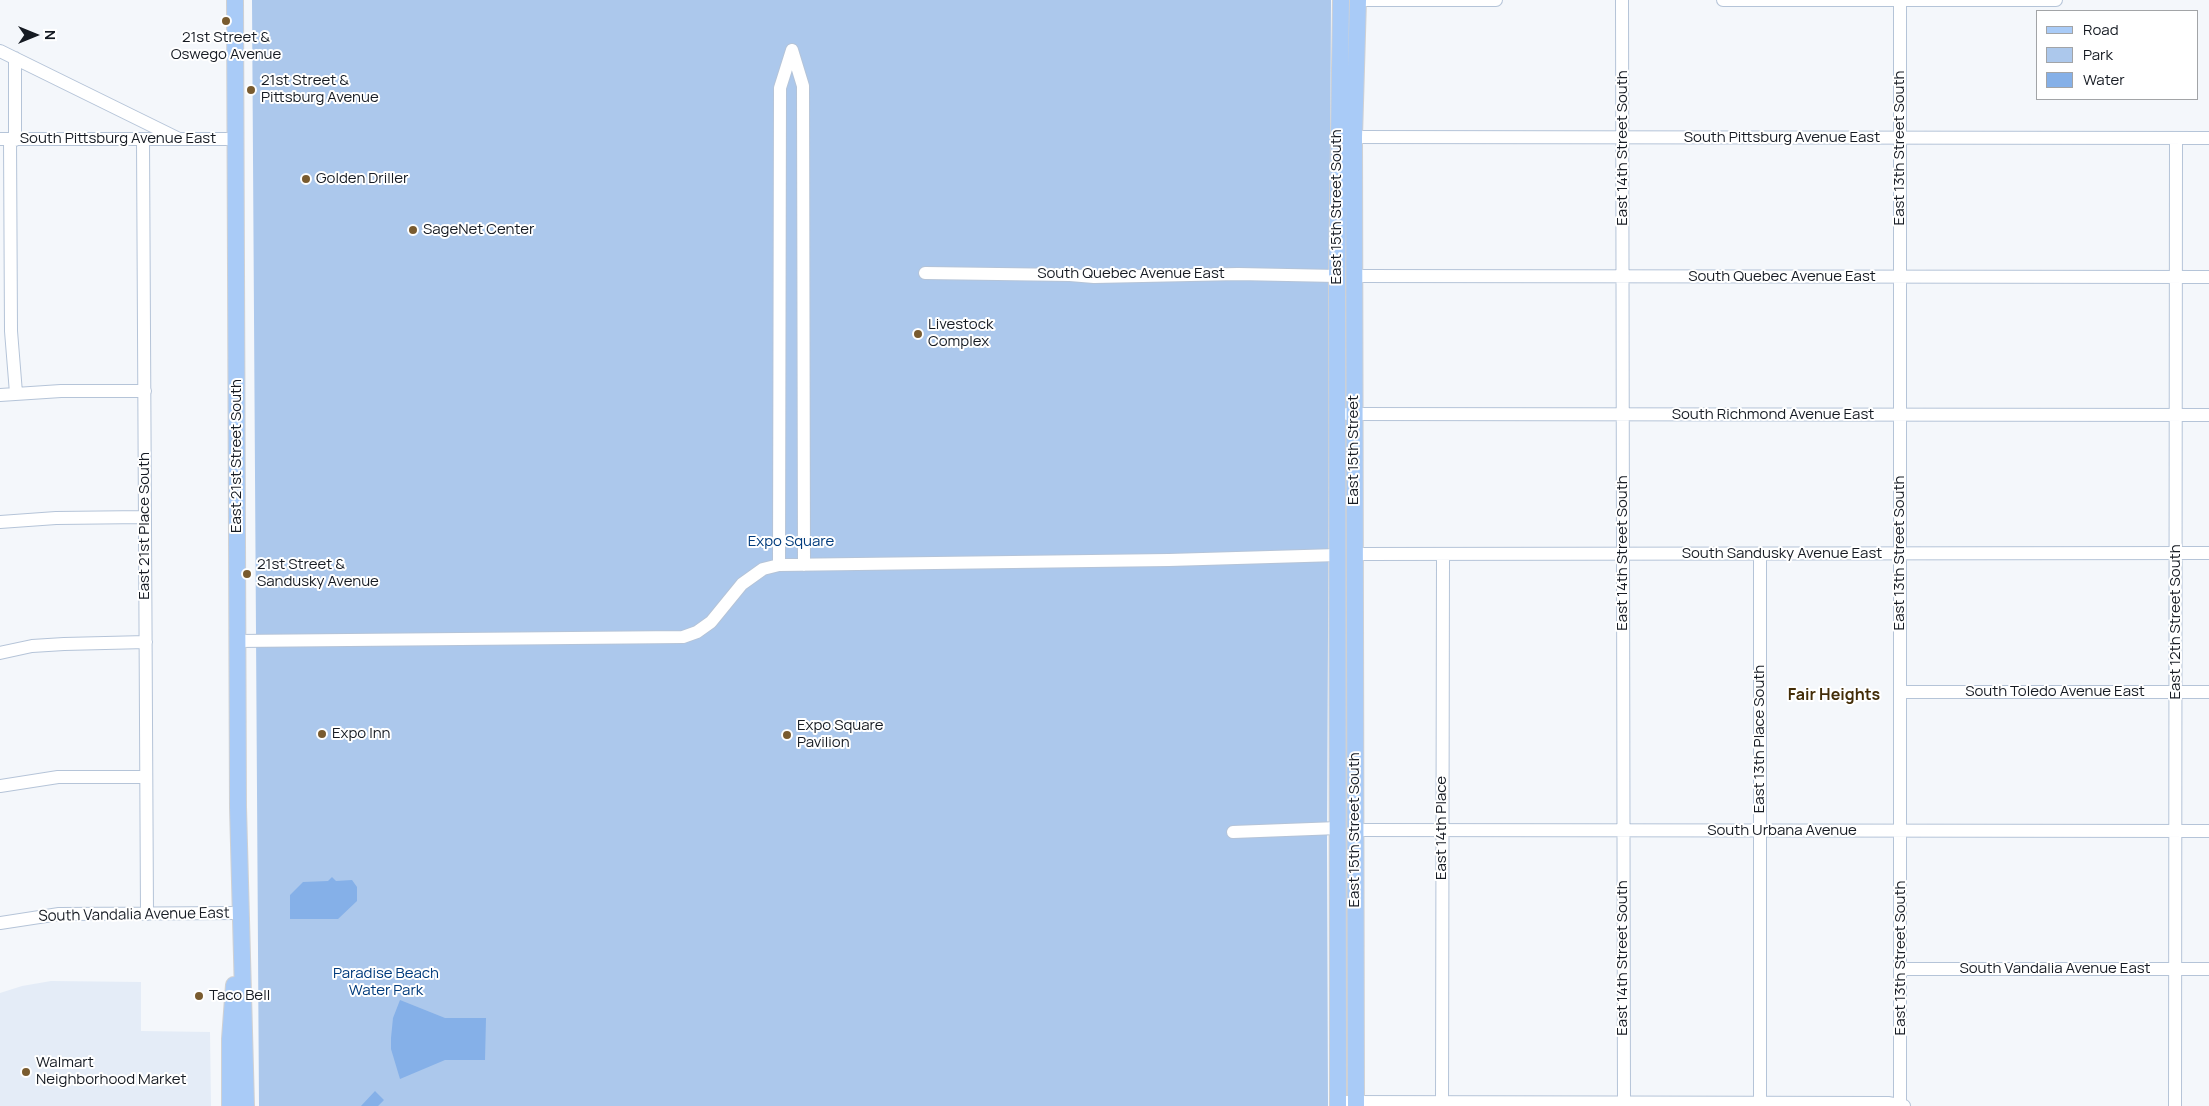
<!DOCTYPE html>
<style>
body{margin:0}
#map{position:relative;width:2209px;height:1106px;overflow:hidden;background:#f4f7fb;font-family:Manrope,sans-serif}
canvas{display:block}
.legend{position:absolute;left:2036px;top:10px;width:162px;height:90px;box-sizing:border-box;background:#fff;border:1px solid #a2a4a7;margin:0;padding:6px 9px;list-style:none;font-size:15px;color:#161b23}
.legend li{display:flex;align-items:center;gap:10px;height:25px}
.legend b{width:25px;border:1px solid #a2a4a7}
.north{position:absolute;left:10px;top:10px;width:50px;height:50px;-webkit-text-stroke:4px #fff;paint-order:stroke;rotate:90deg;font-size:14px;font-weight:700;line-height:20px;text-align:center;color:#161b23}
.north::after{content:'';display:block;margin:auto;width:18px;height:22px;background:#161b23;clip-path:polygon(50% 0,100% 100%,50% 72%,0 100%)}
</style>
<div id="map">
<canvas width="2209" height="1106"></canvas>
<ul class="legend">
<li><b style="height:6px;background:#a9cbf7"></b>Road</li>
<li><b style="height:14px;background:#acc8ec"></b>Park</li>
<li><b style="height:14px;background:#85b0e8"></b>Water</li>
</ul>
<div class="north">N</div>
</div>
<script>
const ctx = document.querySelector('canvas').getContext('2d');
ctx.lineJoin = 'round';
function fillPath(path, color) {
  ctx.fillStyle = color;
  ctx.fill(path, 'evenodd');
}
function poly(rows) {
  const path = new Path2D();
  for (const r of rows) {
    path.moveTo(r[0], r[1]);
    for (let i = 2; i < r.length; i += 2) path.lineTo(r[i], r[i + 1]);
  }
  return path;
}
function stroke(path, color, width, dash) {
  ctx.strokeStyle = color;
  ctx.lineWidth = width;
  ctx.lineCap = dash ? 'butt' : 'round';
  ctx.setLineDash(dash || []);
  ctx.stroke(path);
}
function drawText(font, color, halo, rows, align = 'center') {
  ctx.font = font + ' Manrope,sans-serif';
  ctx.lineWidth = 4;
  ctx.setLineDash([]);
  ctx.textBaseline = 'middle';
  ctx.strokeStyle = halo;
  ctx.fillStyle = color;
  for (const [text, x, y, turn = 0] of rows) {
    ctx.save();
    ctx.translate(x, y);
    ctx.rotate((+turn || 0) * Math.PI / 180);
    ctx.textAlign = isNaN(turn) ? turn : align;
    if (halo) ctx.strokeText(text, 0, 0);
    ctx.fillText(text, 0, 0);
    ctx.restore();
  }
}
const built = poly([
 [51,981,141,982,141,1031,210,1032,211,1106,0,1106,0,993,22,986]
]);
const green = poly([
 [252,0,1331,0,1327,843,1328,1106,259,1106]
]);
const water = poly([
 [332,877,336,881,352,880,357,887,357,901,338,919,290,919,290,895,303,882,328,881],
 [400,1000,445,1018,486,1018,485,1060,445,1060,400,1079,391,1049,391,1038,393,1018],
 [375,1091,384,1100,378,1106,361,1106]
]);
const minor = poly([
 [1358,0,1496,0],
 [1622,0,1624,1106],
 [1723,0,2056,0],
 [792,50,803,86,804,565],
 [0,51,179,139],
 [15,58,15,140],
 [1345,137,2209,138],
 [0,139,236,139],
 [10,139,11,331,16,393],
 [143,139,147,914],
 [925,273,1070,275,1094,277,1238,274,1337,276],
 [1354,276,2209,277],
 [0,395,61,391,145,391],
 [1347,414,2209,415],
 [0,522,56,518,145,517],
 [1354,554,2209,553],
 [779,565,780,88,792,50],
 [237,641,683,637,697,632,711,622,742,584,763,569,779,565,1169,560,1338,555],
 [0,653,32,646,64,644,146,642],
 [1900,692,2209,692],
 [0,786,58,777,146,777],
 [1355,830,2209,831],
 [1233,832,1338,828],
 [0,923,59,914,239,913],
 [1901,969,2209,969],
 [1339,1102,1888,1103,1904,1106],
 [1442,1102,1443,554],
 [1760,1103,1760,554],
 [1900,1106,1900,0],
 [2175,1106,2176,138]
]);
const major = poly([
 [235,0,238,807,246,1106],
 [230,1106,230,1039,234,985],
 [1338,1106,1337,276,1341,0],
 [1356,1106,1354,137,1358,0]
]);
const markers = [
 [226,21,5,"#795b2f"],
 [251,90,5,"#795b2f"],
 [306,179,5,"#795b2f"],
 [413,230,5,"#795b2f"],
 [918,334,5,"#795b2f"],
 [247,574,5,"#795b2f"],
 [322,734,5,"#795b2f"],
 [787,735,5,"#795b2f"],
 [199,996,5,"#795b2f"],
 [26,1072,5,"#795b2f"]
];
const poiNames = [
 ["21st Street &",226,38,"center"],
 ["Oswego Avenue",226,55,"center"],
 ["21st Street &",261,81],
 ["Pittsburg Avenue",261,98],
 ["Golden Driller",316,179],
 ["SageNet Center",423,230],
 ["Livestock",928,325],
 ["Complex",928,342],
 ["21st Street &",257,565],
 ["Sandusky Avenue",257,582],
 ["Expo Square",797,726],
 ["Pavilion",797,743],
 ["Expo Inn",332,734],
 ["Taco Bell",209,996],
 ["Walmart",36,1063],
 ["Neighborhood Market",36,1080]
];
const streetNames = [
 ["South Pittsburg Avenue East",1782,138],
 ["South Pittsburg Avenue East",118,139],
 ["East 14th Street South",1623,148,-90],
 ["East 13th Street South",1900,148,-90],
 ["East 15th Street South",1337,207,-90],
 ["South Quebec Avenue East",1131,274],
 ["South Quebec Avenue East",1782,277],
 ["South Richmond Avenue East",1773,415],
 ["East 15th Street",1354,450,-90],
 ["East 21st Street South",237,456,-90],
 ["East 21st Place South",145,526,-90],
 ["East 14th Street South",1623,553,-90],
 ["East 13th Street South",1900,553,-90],
 ["South Sandusky Avenue East",1782,554],
 ["East 12th Street South",2176,622,-90],
 ["South Toledo Avenue East",2055,692],
 ["East 13th Place South",1760,739,-90],
 ["East 14th Place",1442,828,-90],
 ["East 15th Street South",1355,830,-90],
 ["South Urbana Avenue",1782,831],
 ["South Vandalia Avenue East",134,915,-1],
 ["East 14th Street South",1623,958,-90],
 ["East 13th Street South",1901,958,-90],
 ["South Vandalia Avenue East",2055,969]
];
const parkNames = [
 ["Expo Square",791,542],
 ["Paradise Beach",386,974],
 ["Water Park",386,991]
];
const neighbourhoodNames = [
 ["Fair Heights",1834,696]
];
fillPath(built, '#e4ecf7');
fillPath(green, '#acc8ec');
fillPath(water, '#85b0e8');
stroke(minor, '#b5c4d8', 14);
stroke(major, '#d0d1d3', 18);
stroke(minor, '#fff', 12);
stroke(major, '#a9cbf7', 16);
for (const [x, y, r, color] of markers) {
  const dot = new Path2D();
  dot.arc(x, y, r, 0, 2 * Math.PI);
  ctx.fillStyle = color;
  ctx.fill(dot);
  stroke(dot, '#fff', 2);
}
drawText('15px', '#161b23', '#fff', poiNames, 'left');
drawText('15px', '#161b23', '#fff', streetNames);
drawText('15px', '#003b7c', '#fff', parkNames);
drawText('bold 16px', '#432d08', '#fff', neighbourhoodNames);
</script>
